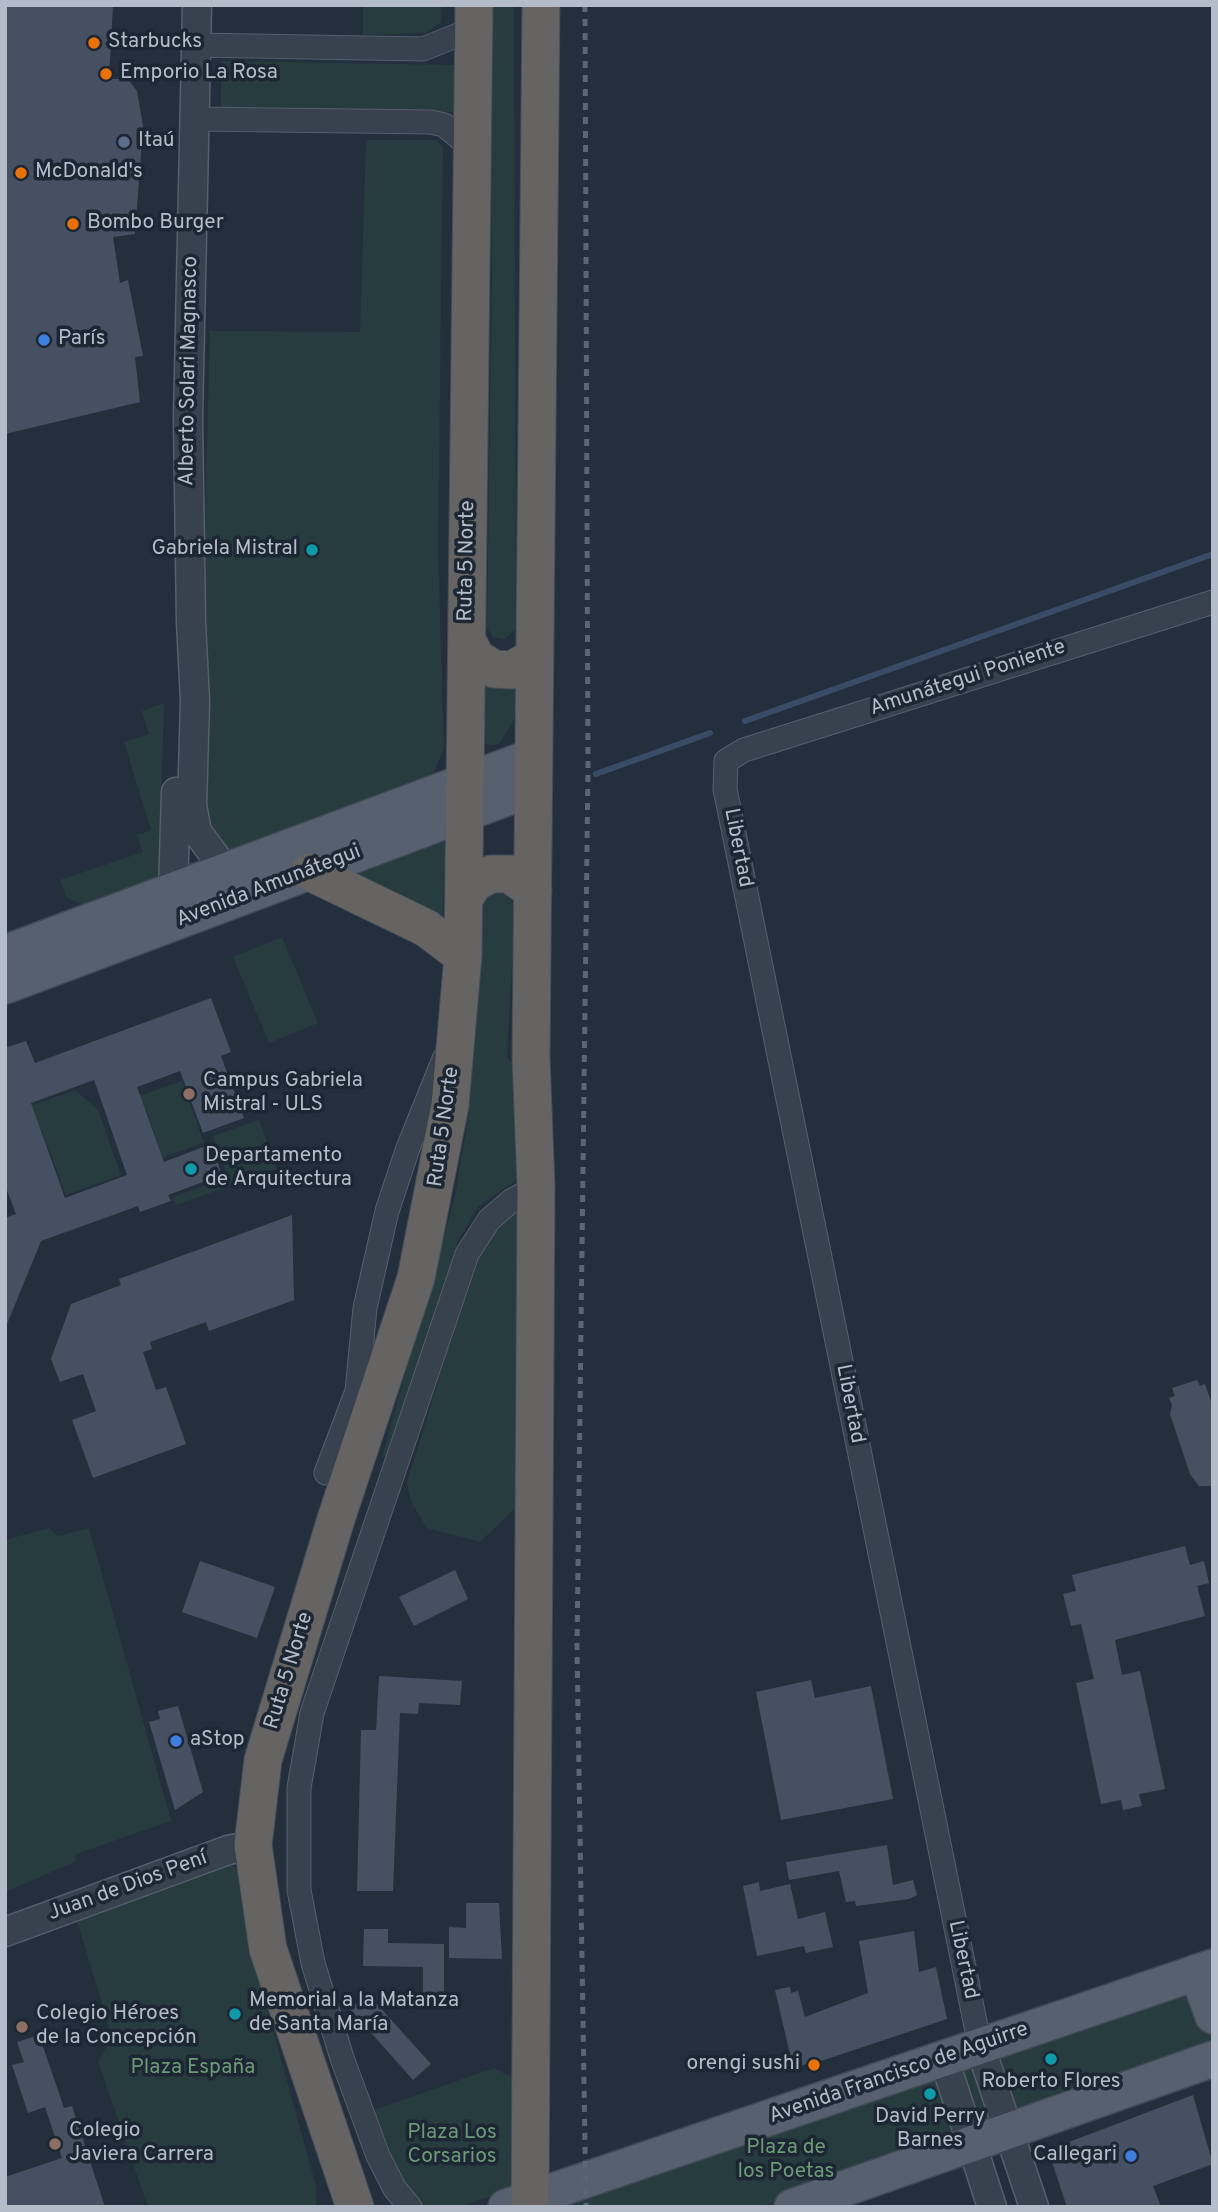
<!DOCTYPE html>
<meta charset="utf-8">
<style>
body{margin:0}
#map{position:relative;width:1218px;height:2212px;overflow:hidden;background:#242f3e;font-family:Overpass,sans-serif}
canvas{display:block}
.frame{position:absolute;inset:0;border:7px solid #b4bcc9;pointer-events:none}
</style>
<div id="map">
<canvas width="1218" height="2212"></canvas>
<div class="frame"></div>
</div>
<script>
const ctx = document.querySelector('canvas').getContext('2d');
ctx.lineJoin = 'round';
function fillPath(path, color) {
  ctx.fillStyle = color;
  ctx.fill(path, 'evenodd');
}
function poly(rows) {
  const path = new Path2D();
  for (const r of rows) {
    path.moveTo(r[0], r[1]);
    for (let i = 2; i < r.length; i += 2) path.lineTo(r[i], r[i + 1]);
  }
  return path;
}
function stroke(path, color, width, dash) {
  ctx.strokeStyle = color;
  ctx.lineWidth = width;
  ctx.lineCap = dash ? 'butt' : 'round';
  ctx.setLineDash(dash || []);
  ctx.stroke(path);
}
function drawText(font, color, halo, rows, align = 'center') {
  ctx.font = font + ' Overpass,sans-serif';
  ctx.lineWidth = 7;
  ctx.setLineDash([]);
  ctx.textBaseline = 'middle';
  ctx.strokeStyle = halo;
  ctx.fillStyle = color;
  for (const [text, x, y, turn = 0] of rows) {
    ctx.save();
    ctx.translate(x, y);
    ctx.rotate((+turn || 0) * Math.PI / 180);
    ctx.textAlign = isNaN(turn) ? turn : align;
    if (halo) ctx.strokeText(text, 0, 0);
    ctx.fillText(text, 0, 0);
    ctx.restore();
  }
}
const green = poly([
 [363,5,442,5,441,22,426,33,363,35],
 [489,5,514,5,516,629,505,639,493,637,487,628,492,280],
 [221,61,454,65,453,112,221,107],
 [366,140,436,140,443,147,438,549,444,748,428,786,224,862,197,825,210,331,360,332],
 [477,672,517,677,514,720,499,744,490,745,479,740],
 [164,703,159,880,87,906,67,898,60,880,143,852,137,835,151,830,124,742,149,734,142,711],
 [447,831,442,922,339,872],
 [500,890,509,895,515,906,507,1058,519,1069,517,1179,478,1207,458,1241,389,1456,382,1457,455,1197,468,1119,475,902],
 [282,937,318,1023,269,1043,233,957],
 [182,1081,204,1143,158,1159,149,1151,159,1147,146,1109,129,1114,125,1101],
 [75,1090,98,1110,121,1175,66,1195,41,1129,15,1138,6,1115],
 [259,1120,277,1169,176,1205,173,1197,228,1177,213,1136],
 [517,1212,515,1508,480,1542,427,1528,411,1502,407,1483,478,1251,493,1229],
 [49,1528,58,1536,89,1528,171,1821,76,1854,75,1862,5,1892,5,1540],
 [226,1861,238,1869,249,1944,316,2186,316,2207,148,2207,98,2061,112,2037,75,1914],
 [1213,1976,1213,2048,760,2207,551,2207],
 [494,2068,515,2079,510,2190,458,2207,422,2207,397,2183,371,2111]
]);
const stream = poly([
 [745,721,1213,554],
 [596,774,710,733]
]);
const building = poly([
 [5,5,113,5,109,79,128,79,137,91,143,126,135,234,113,237,120,283,128,280,143,356,135,357,140,402,5,434],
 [211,998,231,1052,221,1056,244,1118,203,1133,180,1071,137,1087,164,1162,211,1144,222,1175,168,1195,171,1201,140,1212,138,1206,41,1241,5,1329,5,1218,16,1214,5,1185,5,1048,26,1041,35,1063],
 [94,1080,127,1175,65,1198,31,1103],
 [292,1215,294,1300,209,1331,206,1322,150,1342,152,1349,143,1352,156,1390,166,1387,186,1444,93,1478,72,1420,96,1411,83,1374,60,1382,51,1359,71,1304,121,1285,119,1279],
 [1197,1380,1200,1386,1205,1384,1213,1407,1213,1486,1199,1486,1190,1474,1170,1414,1172,1405,1169,1398,1175,1396,1172,1388],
 [1185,1546,1190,1565,1204,1561,1209,1583,1197,1586,1205,1616,1115,1640,1122,1675,1140,1671,1165,1789,1139,1794,1142,1806,1123,1810,1121,1800,1101,1804,1076,1683,1094,1679,1081,1624,1071,1626,1063,1594,1076,1591,1072,1575],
 [200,1561,275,1587,257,1638,182,1612],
 [455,1570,468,1599,414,1626,399,1597],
 [379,1676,462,1681,460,1705,419,1703,418,1714,400,1713,393,1891,357,1891,361,1730,376,1730],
 [811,1680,815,1698,871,1686,893,1799,781,1820,756,1692],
 [178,1706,203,1792,175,1810,149,1722,160,1719,158,1711],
 [887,1845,893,1885,913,1880,917,1895,909,1899,856,1906,855,1901,846,1902,839,1871,789,1880,786,1862],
 [759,1882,760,1891,790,1884,798,1919,825,1912,833,1947,806,1953,804,1946,757,1956,743,1886],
 [466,1903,499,1903,502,1959,449,1958,449,1927,466,1928],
 [364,1929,388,1929,388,1943,444,1944,444,2009,423,2009,423,1967,363,1966],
 [914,1931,919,1972,936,1967,947,2019,824,2060,793,2067,775,1990,790,1987,791,1993,798,1991,805,2017,868,1993,859,1941],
 [367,1993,431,2064,413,2080,350,2009],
 [39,2035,64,2108,72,2106,105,2207,5,2207,5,2177,62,2158,45,2107,28,2113,12,2065,24,2062,17,2042],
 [1193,2095,1213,2164,1153,2186,1161,2207,1067,2207,1048,2150]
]);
const minor = poly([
 [196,45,423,49,473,29],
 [195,119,431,122,444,125,472,148],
 [326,1473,357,1391,365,1308,387,1211,408,1148,444,1059],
 [980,2046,725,789,726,761,744,750,1213,602],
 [410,2207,395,2189,378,2156,342,2058,313,1963,299,1890,299,1788,312,1713,467,1254,489,1220,511,1201,536,1187]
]);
const tertiary = poly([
 [197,5,188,418,191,622,195,701,192,805,197,832,215,856,223,872,221,892],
 [173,891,176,792],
 [5,1932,228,1850,253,1845],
 [980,2046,1034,2207],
 [944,2059,992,2207]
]);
const primary = poly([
 [5,953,534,756],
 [5,986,533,788],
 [1197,1972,1213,2016],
 [506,2207,1213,1967],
 [792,2207,1213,2059]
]);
const trunk = poly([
 [467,640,476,658,494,669,512,670,534,657],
 [310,872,426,928,463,956],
 [464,899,474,883,491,874,510,874,533,891],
 [355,2207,268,1949,253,1845,263,1760,336,1519,416,1278,450,1105,463,956,474,5],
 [530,2207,536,1187,531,1057,541,5]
]);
const rail = poly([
 [585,5,588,768,577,1648,586,2207]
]);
const markers = [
 [94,43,7,"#e8710a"],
 [106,74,7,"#e8710a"],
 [124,142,7,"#5c6f8a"],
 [21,173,7,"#e8710a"],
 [73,224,7,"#e8710a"],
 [44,340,7,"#3f7fe0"],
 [312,550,7,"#0f9aa8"],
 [189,1094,7,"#8d6e63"],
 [191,1169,7,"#0f9aa8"],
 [176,1741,7,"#3f7fe0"],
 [235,2014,7,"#0f9aa8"],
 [22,2027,7,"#8d6e63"],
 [1051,2059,7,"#0f9aa8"],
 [814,2065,7,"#e8710a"],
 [930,2094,7,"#0f9aa8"],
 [55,2144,7,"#8d6e63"],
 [1131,2156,7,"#3f7fe0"]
];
const poiNames = [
 ["Starbucks",108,43],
 ["Emporio La Rosa",120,74],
 ["Itaú",138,142],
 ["McDonald's",35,173],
 ["Bombo Burger",87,224],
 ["París",58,340],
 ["Gabriela Mistral",298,550,"right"],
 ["Campus Gabriela",203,1082],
 ["Mistral - ULS",203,1106],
 ["Departamento",205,1157],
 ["de Arquitectura",205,1181],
 ["aStop",190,1741],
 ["Memorial a la Matanza",249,2002],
 ["de Santa María",249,2026],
 ["Colegio Héroes",36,2015],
 ["de la Concepción",36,2039],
 ["orengi sushi",800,2065,"right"],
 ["Roberto Flores",1051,2083,"center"],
 ["David Perry",930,2118,"center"],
 ["Barnes",930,2142,"center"],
 ["Colegio",69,2132],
 ["Javiera Carrera",69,2156],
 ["Callegari",1117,2156,"right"]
];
const streetNames = [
 ["Alberto Solari Magnasco",190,371,-89],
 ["Ruta 5 Norte",468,561,-89],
 ["Amunátegui Poniente",968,679,-18],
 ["Libertad",737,848,79],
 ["Avenida Amunátegui",269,887,-21],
 ["Ruta 5 Norte",445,1127,-82],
 ["Libertad",849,1404,79],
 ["Ruta 5 Norte",290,1671,-73],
 ["Juan de Dios Pení",128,1887,-20],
 ["Libertad",962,1960,78],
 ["Avenida Francisco de Aguirre",899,2074,-19]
];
const parkNames = [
 ["Plaza España",193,2069],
 ["Plaza Los",452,2134],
 ["Corsarios",452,2158],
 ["Plaza de",786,2149],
 ["los Poetas",786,2173]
];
fillPath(green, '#263c3f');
stroke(stream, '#394c67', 6);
fillPath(building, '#455162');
stroke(minor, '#565f6c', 25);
stroke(tertiary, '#565f6c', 31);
stroke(primary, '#414a57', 38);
stroke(trunk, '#434c59', 39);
stroke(minor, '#38414e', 23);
stroke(tertiary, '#38414e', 28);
stroke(primary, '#56606e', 35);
stroke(trunk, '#656462', 37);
stroke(rail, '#5a6575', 5, [7, 7]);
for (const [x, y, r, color] of markers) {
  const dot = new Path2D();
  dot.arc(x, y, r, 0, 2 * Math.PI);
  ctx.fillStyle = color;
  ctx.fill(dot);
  stroke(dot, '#1d2633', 2.5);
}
drawText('21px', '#b4bcc9', '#1d2633', poiNames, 'left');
drawText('21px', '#b4bcc9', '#1d2633', streetNames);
drawText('21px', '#6b9a76', '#1d2633', parkNames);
</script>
